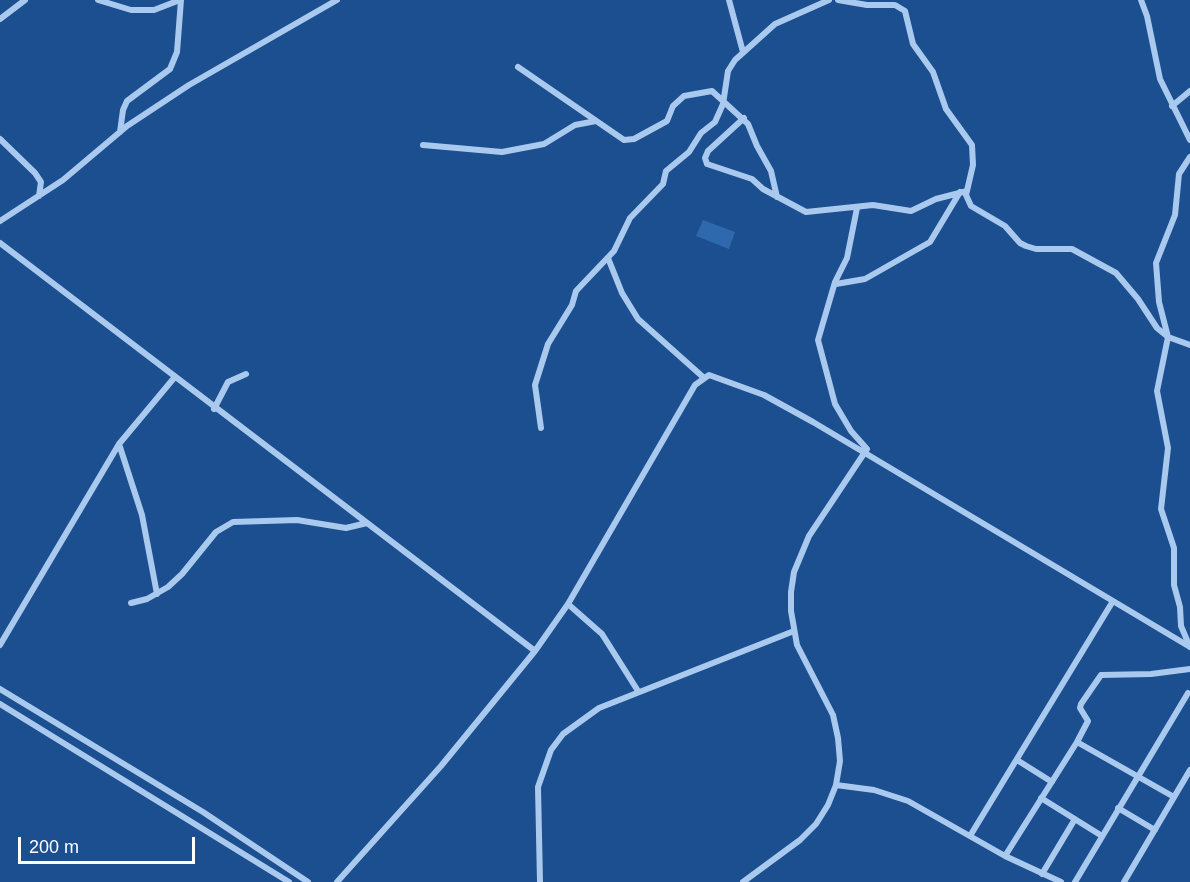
<!DOCTYPE html>
<style>
body{margin:0}
#map{position:relative;width:1190px;height:882px;overflow:hidden;background:#1b4f8f;font-family:Arial,sans-serif}
canvas{display:block}
.scale{position:absolute;left:18px;top:837px;width:177px;height:27px;box-sizing:border-box;border:3px solid #fff;border-top:0;padding-left:8px;font-size:18px;line-height:21px;white-space:nowrap;color:#fff;-webkit-text-stroke:4px #1b4f8f;paint-order:stroke}
</style>
<div id="map">
<canvas width="1190" height="882"></canvas>
<div class="scale">200 m</div>
</div>
<script>
const ctx = document.querySelector('canvas').getContext('2d');
ctx.lineJoin = 'round';
function fillPath(path, color) {
  ctx.fillStyle = color;
  ctx.fill(path, 'evenodd');
}
function poly(rows) {
  const path = new Path2D();
  for (const r of rows) {
    path.moveTo(r[0], r[1]);
    for (let i = 2; i < r.length; i += 2) path.lineTo(r[i], r[i + 1]);
  }
  return path;
}
function stroke(path, color, width, dash) {
  ctx.strokeStyle = color;
  ctx.lineWidth = width;
  ctx.lineCap = dash ? 'butt' : 'round';
  ctx.setLineDash(dash || []);
  ctx.stroke(path);
}
const green = poly([
 [703,220,735,232,729,249,696,236]
]);
const street = poly([
 [98,0,131,10,154,10,180,0],
 [729,0,743,52],
 [838,0,867,5,895,5,905,11,913,44,933,72,946,109,972,145,973,165,966,195,971,206,1005,226,1020,243,1026,246,1036,249,1072,249,1116,273,1138,299,1157,328,1168,337,1190,345],
 [1141,0,1147,16,1160,79,1190,140],
 [0,19,25,0],
 [518,67,624,140,634,139,667,121,673,106,684,96,712,91,748,124,757,146,771,171,777,197],
 [1172,106,1190,91],
 [744,118,708,151,705,158,707,164,752,179,763,189,806,212,873,205,911,211,936,199,967,191],
 [120,132,123,110,127,101,170,69,177,52,181,0],
 [0,139,35,173,41,182,39,196],
 [423,145,502,152,544,144,575,125,596,121],
 [0,221,63,180,127,126,189,85,337,0],
 [0,243,535,651],
 [608,258,622,293,638,319,703,377],
 [836,284,865,279,930,242,960,192],
 [214,409,228,382,246,374],
 [541,428,535,385,548,344,572,305,576,291,614,251,630,218,663,184,666,171,689,152,701,133,715,122,723,104,728,71,735,60,775,24,829,0],
 [119,444,142,515,157,594],
 [131,603,147,599,168,587,182,574,216,532,233,522,297,520,346,528,367,523],
 [568,604,602,634,638,691],
 [0,645,119,444,174,378],
 [1190,647,1181,626,1180,607,1174,585,1174,548,1161,509,1168,448,1157,391,1168,337,1159,302,1156,263,1175,215,1179,174,1190,157],
 [0,689,203,812,308,882],
 [0,704,289,882],
 [1077,742,1174,797],
 [1017,760,1052,782],
 [836,785,874,790,908,801,1005,856,1061,882],
 [1041,798,1102,836],
 [1118,808,1155,830],
 [970,836,1113,601],
 [1005,856,1077,742,1088,721,1080,708,1081,704,1101,675,1151,674,1190,669],
 [1042,874,1075,819],
 [337,882,441,766,535,651,568,604,695,385,709,375,764,395,813,422,1190,647],
 [540,882,538,787,551,750,563,734,599,708,794,631],
 [743,882,800,840,816,824,828,805,836,785,840,761,838,738,833,715,797,645,791,611,791,592,794,572,809,536,867,449,851,431,835,404,818,340,835,282,847,258,857,208],
 [1075,882,1188,693],
 [1124,882,1190,770]
]);
fillPath(green, '#2e69ad');
stroke(street, '#a9c9ee', 6);
</script>
